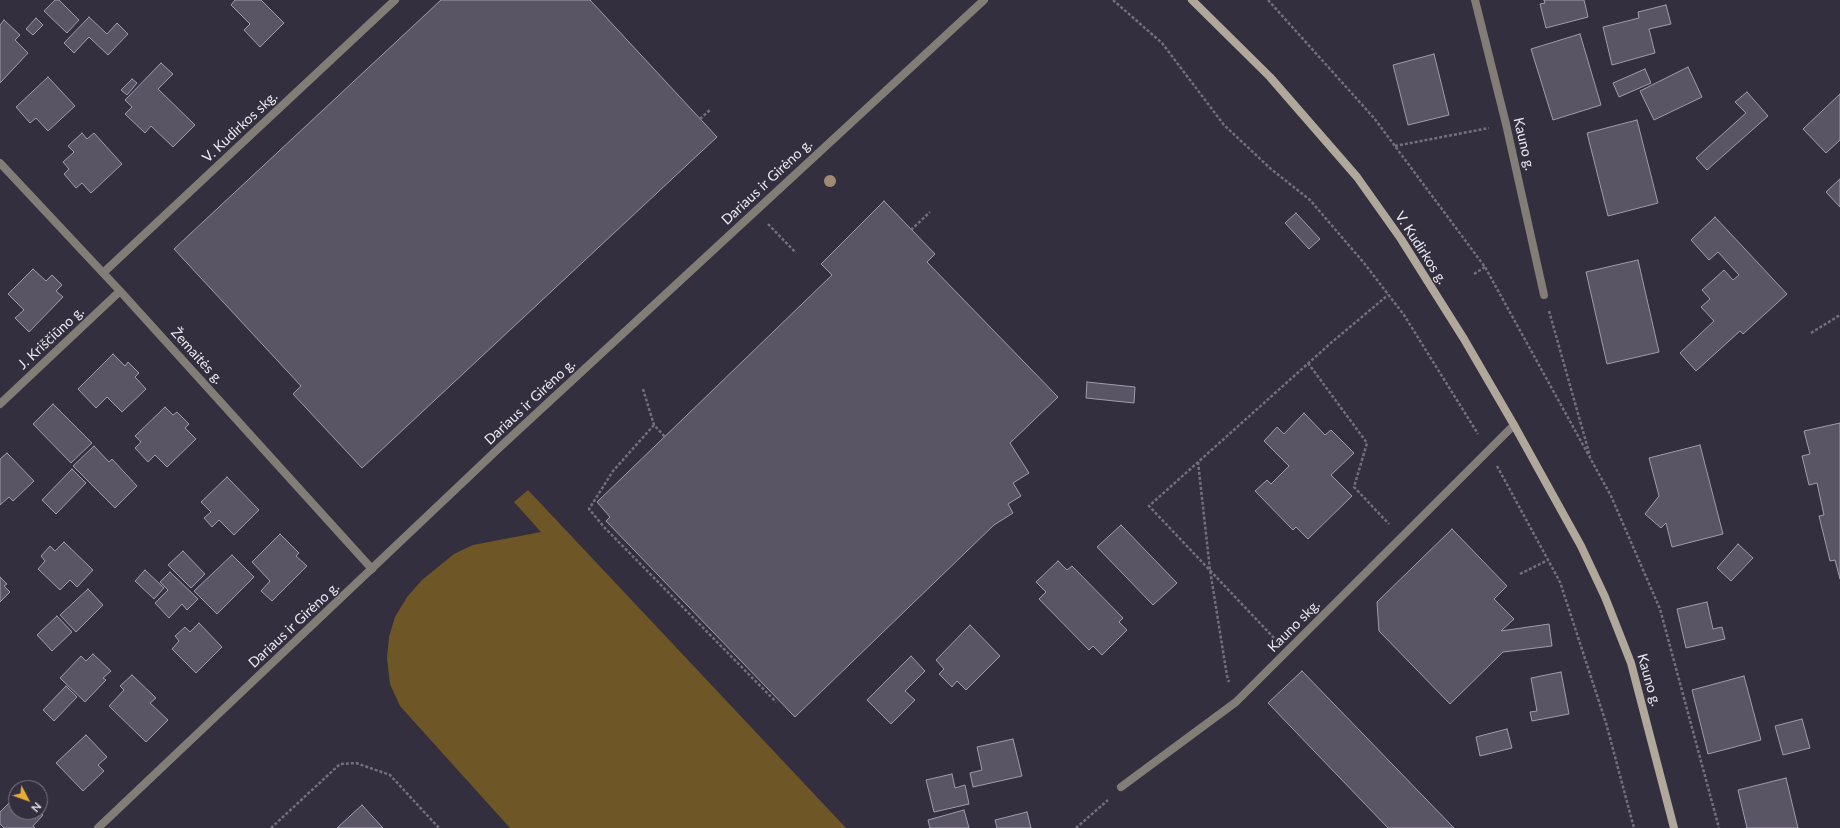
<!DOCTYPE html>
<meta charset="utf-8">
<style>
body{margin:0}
#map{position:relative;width:1840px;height:828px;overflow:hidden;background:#342f3e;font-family:Lato,sans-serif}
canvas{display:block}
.north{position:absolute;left:8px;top:780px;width:40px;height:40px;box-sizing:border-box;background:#342f3e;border:1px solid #7e7986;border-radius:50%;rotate:131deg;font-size:11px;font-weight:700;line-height:16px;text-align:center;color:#ece9f3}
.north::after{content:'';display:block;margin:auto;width:14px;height:18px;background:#e6ad36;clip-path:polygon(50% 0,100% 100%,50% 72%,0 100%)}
</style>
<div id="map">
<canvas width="1840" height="828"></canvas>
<div class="north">N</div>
</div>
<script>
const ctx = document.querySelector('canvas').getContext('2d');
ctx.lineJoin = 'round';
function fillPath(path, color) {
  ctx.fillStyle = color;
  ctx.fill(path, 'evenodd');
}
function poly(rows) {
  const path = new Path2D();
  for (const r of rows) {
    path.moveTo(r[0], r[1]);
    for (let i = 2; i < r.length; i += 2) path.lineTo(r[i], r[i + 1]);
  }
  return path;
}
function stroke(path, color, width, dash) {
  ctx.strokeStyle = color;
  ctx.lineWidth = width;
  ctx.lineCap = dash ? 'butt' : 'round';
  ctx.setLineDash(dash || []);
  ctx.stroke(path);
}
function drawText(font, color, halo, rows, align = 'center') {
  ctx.font = font + ' Lato,sans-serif';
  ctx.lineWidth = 3;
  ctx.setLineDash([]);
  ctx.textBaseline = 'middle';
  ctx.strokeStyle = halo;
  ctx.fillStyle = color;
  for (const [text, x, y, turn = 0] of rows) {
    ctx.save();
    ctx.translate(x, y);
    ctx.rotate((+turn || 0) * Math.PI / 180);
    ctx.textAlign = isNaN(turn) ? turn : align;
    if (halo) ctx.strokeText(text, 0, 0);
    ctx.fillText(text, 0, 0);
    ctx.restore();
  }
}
const green = poly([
 [528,490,846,828,510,828,400,706,390,684,387,658,389,637,395,617,407,597,422,580,454,554,473,545,541,532,514,502]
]);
const building = poly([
 [55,0,59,0,79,20,67,33,44,11,55,0],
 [235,0,261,0,284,23,260,47,244,30,250,24,231,5,235,0],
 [441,0,590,0,717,137,362,468,293,394,301,386,174,249,441,0],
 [1544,0,1584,0,1588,17,1546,28,1540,4,1545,3,1544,0],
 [1666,5,1671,24,1649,29,1655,53,1612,65,1603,27,1639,18,1638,12,1666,5],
 [89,17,107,34,117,23,128,34,108,55,89,37,74,53,64,43,89,17],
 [36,18,43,25,33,35,26,29,36,18],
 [4,20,20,35,15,40,28,53,0,83,0,25,4,20],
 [1580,34,1601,105,1553,120,1531,49,1580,34],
 [1434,54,1449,115,1408,125,1393,65,1434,54],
 [161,63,173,74,158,89,195,125,173,147,151,126,145,133,125,114,132,107,125,100,161,63],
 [1688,67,1702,97,1654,120,1640,91,1688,67],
 [1645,69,1651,83,1619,97,1613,83,1645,69],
 [48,77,75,106,48,131,36,118,30,123,16,107,48,77],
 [132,79,137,83,127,95,121,90,132,79],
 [1747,92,1768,116,1707,170,1696,158,1746,113,1735,102,1747,92],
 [1840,94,1840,140,1826,153,1803,129,1840,94],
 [1637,120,1658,203,1608,216,1587,133,1637,120],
 [82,133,87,139,94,133,122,164,91,193,82,183,76,188,64,174,69,169,63,162,74,152,68,146,82,133],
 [1840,179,1840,207,1826,192,1840,179],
 [884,201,935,254,927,262,1058,397,1010,443,1029,473,1013,483,1021,496,1008,504,1013,513,994,525,795,717,606,521,610,517,597,502,832,275,821,264,884,201],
 [1296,213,1320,239,1309,249,1285,223,1296,213],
 [1715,217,1787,294,1743,334,1740,331,1696,371,1680,353,1714,321,1701,307,1710,299,1702,290,1724,270,1733,280,1739,275,1718,252,1709,260,1691,240,1715,217],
 [1638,260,1659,352,1607,364,1586,272,1638,260],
 [33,269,46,281,52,275,62,285,56,291,63,297,29,332,15,318,24,310,8,294,33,269],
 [113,354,125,366,128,362,139,373,135,377,146,389,122,412,107,397,96,408,78,389,113,354],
 [1087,382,1135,387,1134,403,1086,398,1087,382],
 [53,404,92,443,71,463,33,424,53,404],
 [165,407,173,415,177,412,189,424,185,428,196,439,167,467,155,455,148,462,135,448,141,442,135,436,165,407],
 [1304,413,1325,435,1331,430,1354,453,1331,475,1352,496,1308,539,1296,527,1293,530,1255,491,1267,480,1271,484,1289,466,1264,441,1277,427,1284,434,1304,413],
 [1840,423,1840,579,1835,560,1830,561,1819,516,1824,515,1817,483,1809,485,1802,456,1810,454,1804,431,1840,423],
 [1700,445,1723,534,1672,547,1666,523,1661,528,1645,514,1659,496,1649,458,1700,445],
 [94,446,109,462,112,459,137,486,115,508,73,466,94,446],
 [7,453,34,481,13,501,9,497,0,505,0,459,7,453],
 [72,469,86,483,56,514,42,500,72,469],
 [227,477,259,510,234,535,219,520,212,527,204,518,211,512,201,502,227,477],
 [1121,525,1177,583,1153,605,1097,547,1121,525],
 [1452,529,1507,586,1494,599,1514,619,1501,631,1549,624,1552,646,1503,652,1450,704,1379,631,1377,602,1452,529],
 [280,534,299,553,296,556,307,566,272,601,261,591,270,581,252,562,280,534],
 [64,542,93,570,77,587,70,580,60,590,38,569,45,561,41,556,50,546,55,551,64,542],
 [1738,544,1753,558,1731,581,1717,568,1738,544],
 [183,551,205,574,191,588,168,565,183,551],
 [232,555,254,577,217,614,194,591,232,555],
 [1058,561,1067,570,1072,566,1123,618,1119,622,1127,630,1102,655,1093,646,1089,650,1039,599,1046,592,1036,582,1058,561],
 [145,570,164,588,154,599,135,581,145,570],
 [170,572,198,599,187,610,182,604,169,618,155,603,168,590,160,582,170,572],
 [0,577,7,584,4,586,10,592,0,602,0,577],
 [88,589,103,605,76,632,60,615,88,589],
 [1707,602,1713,629,1722,627,1725,639,1686,648,1677,609,1707,602],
 [57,616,72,632,52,651,37,635,57,616],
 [199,623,222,647,196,673,172,649,179,641,175,636,185,627,190,632,199,623],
 [970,625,1000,656,966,690,957,681,952,687,939,674,944,669,936,660,970,625],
 [93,654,111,671,103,678,106,680,85,702,60,678,81,656,86,661,93,654],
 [911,656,925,671,905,691,915,700,891,724,867,700,911,656],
 [1302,671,1454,828,1388,828,1268,703,1302,671],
 [1561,672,1569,714,1532,721,1530,712,1537,711,1531,678,1561,672],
 [132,675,156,698,150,703,168,720,146,742,109,706,124,690,120,686,132,675],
 [1744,676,1761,740,1708,754,1692,690,1744,676],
 [66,686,77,697,54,721,43,710,66,686],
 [1802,719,1810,748,1783,755,1775,726,1802,719],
 [1507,729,1512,748,1480,756,1476,737,1507,729],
 [86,735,107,757,98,765,104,771,83,791,56,763,86,735],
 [1013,739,1022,776,973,787,970,773,982,770,977,747,1013,739],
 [952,774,955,788,965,785,969,804,934,812,926,780,952,774],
 [1786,778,1798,828,1747,828,1738,790,1786,778],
 [16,796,16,812,40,812,43,815,33,826,35,828,4,828,0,824,0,812,16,796],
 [362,805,383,828,337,828,362,805],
 [964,810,969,828,930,828,928,820,964,810],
 [1027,812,1031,828,997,828,995,820,1027,812]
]);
const path = poly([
 [1113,0,1162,43,1224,125,1271,169,1310,200,1364,263,1404,315,1478,434],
 [1268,0,1374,118,1485,267,1577,434,1611,496,1660,609,1719,828],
 [700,119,711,109],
 [1395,146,1489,128],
 [768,224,796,253],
 [911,230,930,212],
 [1474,274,1485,267],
 [1549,311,1590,456],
 [1811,333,1840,315],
 [1308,363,1367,443,1354,487,1389,524],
 [643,389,654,425,665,437],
 [654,425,613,471,589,509,604,527,776,702],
 [1198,462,1210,570,1227,676,1229,682],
 [1497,466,1560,582,1606,723,1634,828],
 [1520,574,1548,560],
 [1274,638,1149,506,1332,342,1388,295],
 [271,828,340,764,356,763,390,775,439,828],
 [1076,828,1108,800]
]);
const minor = poly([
 [1475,0,1506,124,1544,295],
 [0,163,120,291,372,569],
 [103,273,395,0],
 [0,404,120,291],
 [1121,787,1236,702,1514,425]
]);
const tertiary = poly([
 [98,828,499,448,984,0]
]);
const secondary = poly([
 [1192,0,1270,77,1357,177,1401,239,1464,339,1514,425,1581,546,1605,597,1631,663,1674,828]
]);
const trees = [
 [830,181]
];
const streetNames = [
 ["V. Kudirkos skg.",240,127,-43],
 ["Kauno g.",1524,144,77],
 ["Dariaus ir Girėno g.",767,182,-43],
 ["V. Kudirkos g.",1421,248,57],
 ["J. Kriščiūno g.",51,338,-43],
 ["Žemaitės g.",197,356,48],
 ["Dariaus ir Girėno g.",530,402,-43],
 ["Dariaus ir Girėno g.",294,625,-43],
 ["Kauno skg.",1294,626,-45],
 ["Kauno g.",1649,680,74]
];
fillPath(green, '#6e5627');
fillPath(building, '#5a5565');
stroke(building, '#a19bae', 1);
stroke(path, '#736f7c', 2.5, [3, 2]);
stroke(minor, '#827d76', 8);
stroke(tertiary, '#827d76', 8);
stroke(secondary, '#afa89b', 8);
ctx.fillStyle = '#a08c73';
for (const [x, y] of trees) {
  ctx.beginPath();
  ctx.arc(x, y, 6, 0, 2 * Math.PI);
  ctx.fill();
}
drawText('14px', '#ece9f3', '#342f3e', streetNames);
</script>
